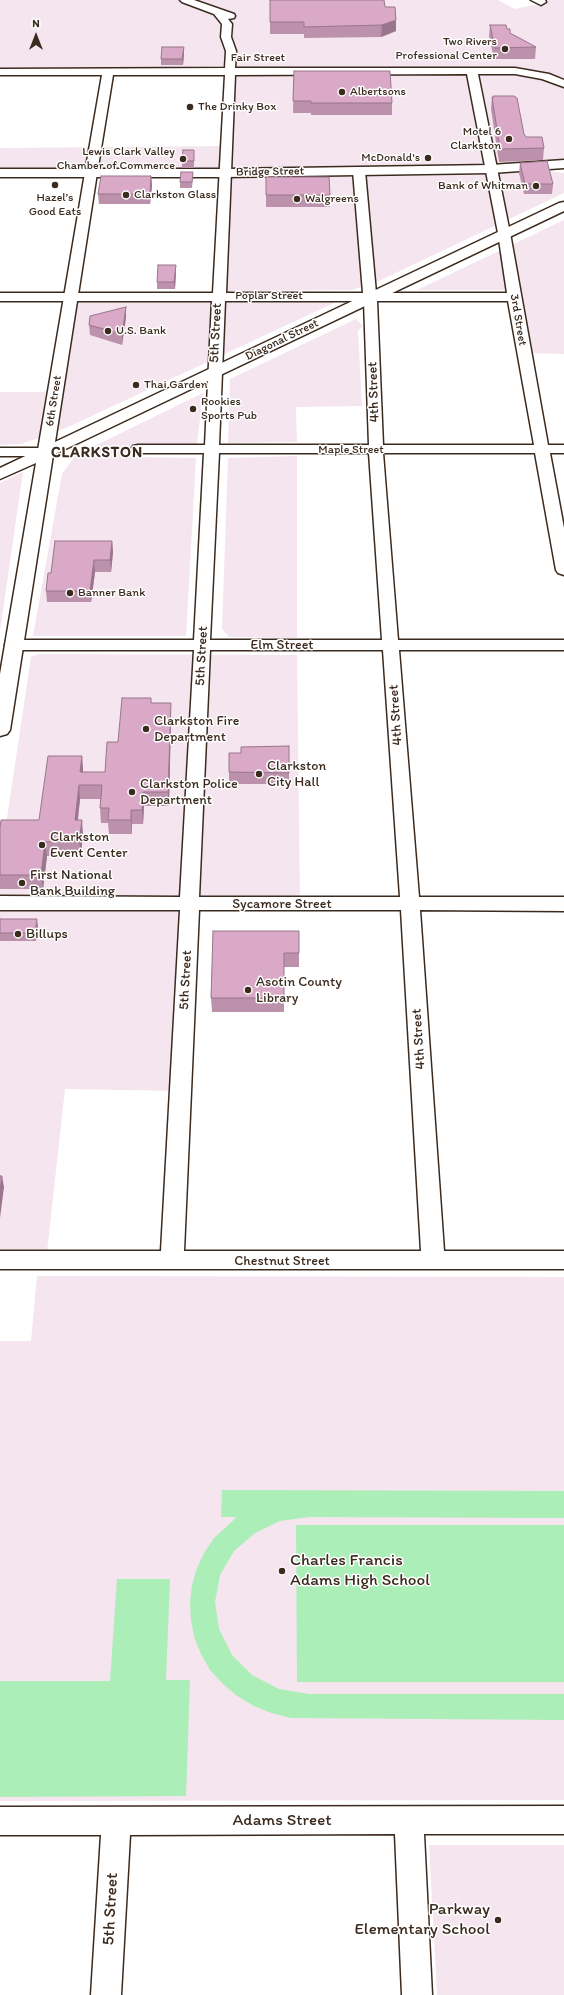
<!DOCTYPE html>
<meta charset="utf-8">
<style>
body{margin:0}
#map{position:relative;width:564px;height:1995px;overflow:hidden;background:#fff;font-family:Itim,sans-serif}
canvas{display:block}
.north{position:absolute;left:16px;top:16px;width:40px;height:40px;-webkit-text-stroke:3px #fff;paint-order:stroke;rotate:0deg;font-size:11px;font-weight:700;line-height:16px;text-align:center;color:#3b2a1e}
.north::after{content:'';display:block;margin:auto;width:14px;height:18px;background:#3b2a1e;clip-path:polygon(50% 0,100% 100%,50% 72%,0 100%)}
</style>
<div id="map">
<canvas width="564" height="1995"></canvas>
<div class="north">N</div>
</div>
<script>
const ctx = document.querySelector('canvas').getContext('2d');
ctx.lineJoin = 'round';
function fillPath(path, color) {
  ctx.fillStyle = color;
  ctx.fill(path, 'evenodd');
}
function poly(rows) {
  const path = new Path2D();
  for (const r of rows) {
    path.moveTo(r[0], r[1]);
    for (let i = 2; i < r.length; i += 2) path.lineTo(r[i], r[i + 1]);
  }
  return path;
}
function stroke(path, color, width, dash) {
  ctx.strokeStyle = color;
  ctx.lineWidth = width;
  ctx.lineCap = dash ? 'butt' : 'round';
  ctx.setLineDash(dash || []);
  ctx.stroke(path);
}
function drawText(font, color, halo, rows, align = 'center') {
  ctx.font = font + ' Itim,sans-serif';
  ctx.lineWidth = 3;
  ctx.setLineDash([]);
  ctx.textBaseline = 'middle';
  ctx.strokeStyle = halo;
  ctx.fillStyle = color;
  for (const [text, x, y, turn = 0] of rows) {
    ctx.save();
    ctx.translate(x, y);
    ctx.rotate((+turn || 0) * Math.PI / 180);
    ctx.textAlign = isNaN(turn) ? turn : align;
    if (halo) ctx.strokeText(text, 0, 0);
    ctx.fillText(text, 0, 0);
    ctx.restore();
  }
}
const built = poly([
 [0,0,498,0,515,9,547,2,546,0,564,0,564,160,480,165,250,168,244,178,480,175,549,171,564,173,564,193,381,280,352,290,232,291,232,303,336,302,66,428,21,444,0,445,0,392,56,392,71,297,218,296,225,173,0,173,0,148,226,146,230,71,0,72],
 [564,220,564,354,524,353,514,297,503,290,417,290],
 [356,319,363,326,358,331,362,406,296,407,297,442,228,443,230,379],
 [203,393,197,445,134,445,133,457,196,458,186,636,33,636,62,474,76,455],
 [297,456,297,638,229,637,222,629,228,458],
 [23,472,0,631,0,483],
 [38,654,297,655,300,904,189,904,180,1091,65,1089,46,1261,0,1260,0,865,31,657],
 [37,1276,564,1277,564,1800,0,1801,0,1341,31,1341],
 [429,1845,564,1845,564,1995,437,1995]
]);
const green = poly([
 [222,1490,564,1491,564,1518,309,1517,280,1521,255,1533,234,1551,220,1575,215,1602,219,1629,232,1655,252,1675,279,1689,309,1694,564,1694,564,1720,291,1718,271,1713,254,1706,237,1696,223,1684,210,1670,201,1654,194,1637,191,1620,190,1602,192,1585,197,1568,204,1553,214,1538,237,1517,221,1517],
 [296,1525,564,1525,564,1682,297,1682],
 [117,1579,170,1579,166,1680,190,1680,186,1796,0,1797,0,1681,110,1681]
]);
const minor = poly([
 [180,0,194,0,234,14,235,16,234,18,228,19,232,24,231,37,236,51,235,68,515,68,549,74,564,80,564,87,542,79,515,74,478,74,510,233,548,445,564,445,564,453,550,453,564,528,564,575,558,573,556,570,535,453,383,453,398,640,564,640,564,650,399,650,419,897,564,897,564,911,420,910,444,1251,564,1251,564,1269,0,1269,0,1251,161,1251,180,910,0,910,0,896,180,897,194,650,13,650,7,648,5,645,7,642,13,640,194,640,204,453,138,453,133,452,131,449,133,446,138,445,205,445,212,301,0,301,0,293,213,293,225,75,113,75,97,173,91,176,85,173,102,75,0,75,0,69,225,68,226,51,221,37,222,24,214,14,182,2,180,0],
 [467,74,498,233,507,293,376,293,365,171,359,168,353,171,363,293,226,293,235,75,467,74],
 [225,301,364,301,369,445,219,445,225,301],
 [377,301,508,301,534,445,383,445,377,301],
 [219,453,369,453,382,640,210,640,219,453],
 [210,650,383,650,400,897,199,897,210,650],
 [199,910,401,910,421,1251,184,1251,199,910],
 [531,0,545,0,546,2,541,5,531,0],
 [0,448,46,448,51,449,53,452,51,455,46,456,0,456,0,448],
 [564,1806,564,1834,424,1834,432,1995,402,1995,395,1834,130,1835,121,1995,91,1995,101,1835,0,1835,0,1807,564,1806]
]);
const major = poly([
 [91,169,97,173,55,442,559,203,564,202,564,211,53,455,10,730,7,734,0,736,0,674,36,463,0,479,0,468,38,450,85,173,91,169]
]);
const highway = poly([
 [564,160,564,168,491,173,225,177,0,177,0,169,225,169,491,165,564,160]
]);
const wall = poly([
 [270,0,385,7,396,31,381,37,304,38,304,34,270,34],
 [490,25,507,29,510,33,536,47,535,59,494,59,489,36],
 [184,47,184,53,183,65,161,65,161,59],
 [294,71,392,103,392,115,311,115,311,113,293,113],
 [494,96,526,137,544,148,543,160,499,162,491,109,492,97,493,97],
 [194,150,194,168,182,168,182,161],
 [520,163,553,184,552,194,524,194,519,173],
 [151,176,152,186,150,204,99,204,98,194],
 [266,177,330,195,330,207,266,207],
 [193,178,192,188,180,188,180,182],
 [176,272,175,289,157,289,157,282],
 [126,307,126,317,122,345,90,335,89,325],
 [112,541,113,552,111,572,95,572,91,602,47,602,46,591,51,573],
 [151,698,151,703,171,717,169,806,144,806,143,824,132,824,132,834,109,834,108,823,101,823,100,808,100,799,80,799,78,820,83,834,81,855,47,856,43,889,0,889,0,828,39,820,82,756,83,772,105,772,118,742],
 [289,746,289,784,229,784,229,772,241,753],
 [0,919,38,927,36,941,0,941],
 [213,931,299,953,299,967,284,967,284,1012,212,1012,211,998]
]);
const shadedWall = poly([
 [396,20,396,31,381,37,382,25],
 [184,47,184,53,183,65,182,59],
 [151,176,152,186,150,204,150,194],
 [176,265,176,272,175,289,174,282],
 [126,307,126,317,122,345,122,334],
 [112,541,113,552,111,572,110,560],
 [94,560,95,572,91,602,90,591],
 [171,703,171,717,169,806,168,792],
 [82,756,83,770,81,786,80,772],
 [79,785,80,799,76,834,75,820],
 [143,792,144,806,143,824,142,810],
 [131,810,132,824,132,834,131,820],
 [82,820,83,834,81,855,79,841],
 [45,842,47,856,43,889,41,875],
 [37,919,38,927,36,941,35,933],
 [2,1176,4,1187,0,1218,0,1191]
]);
const building = poly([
 [270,0,384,0,385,7,395,7,396,20,382,25,304,27,304,22,270,22,270,0],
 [490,25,506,25,507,29,510,29,510,33,536,47,495,48,490,25],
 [162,47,184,47,182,59,161,59,162,47],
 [294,71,390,71,392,103,311,103,311,101,293,101,294,71],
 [494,96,514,96,517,98,524,134,526,137,542,137,544,148,500,149,492,97,494,97,494,96],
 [183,150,194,150,194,161,182,161,183,150],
 [547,161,553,184,525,184,520,163,547,161],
 [181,172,193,172,192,182,180,182,181,172],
 [101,176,151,176,150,194,98,194,101,176],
 [266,177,329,177,330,195,266,195,266,177],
 [158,265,176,265,174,282,157,282,158,265],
 [126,307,122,334,89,325,90,316,126,307],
 [55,541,112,541,110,560,94,560,90,591,46,591,48,573,51,573,55,541],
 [122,698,151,698,151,703,171,703,168,792,143,792,142,810,131,810,131,820,108,820,109,808,100,808,102,785,79,785,75,820,82,820,79,841,45,842,41,875,0,875,0,828,1,820,39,820,48,756,82,756,80,772,105,772,107,742,118,742,122,698],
 [289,746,289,773,229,772,229,753,241,753,241,747,289,746],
 [0,919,37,919,35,933,0,933,0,919],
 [213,931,299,931,299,953,284,953,284,998,211,998,213,931],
 [0,1176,2,1176,0,1191,0,1176]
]);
const markers = [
 [505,49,4,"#3b2a1e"],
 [342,92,4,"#3b2a1e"],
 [190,107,4,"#3b2a1e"],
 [509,139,4,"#3b2a1e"],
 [428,158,4,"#3b2a1e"],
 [183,159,4,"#3b2a1e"],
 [55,185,4,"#3b2a1e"],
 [536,186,4,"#3b2a1e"],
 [126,195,4,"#3b2a1e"],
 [297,199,4,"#3b2a1e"],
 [108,331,4,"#3b2a1e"],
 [136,385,4,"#3b2a1e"],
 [193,409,4,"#3b2a1e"],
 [70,593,4,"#3b2a1e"],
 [146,729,4,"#3b2a1e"],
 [259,774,4,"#3b2a1e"],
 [132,792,4,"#3b2a1e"],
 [42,845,4,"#3b2a1e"],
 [22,883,4,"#3b2a1e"],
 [18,934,4,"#3b2a1e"],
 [248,990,4,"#3b2a1e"],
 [282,1571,4,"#3b2a1e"],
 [498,1920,4,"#3b2a1e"]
];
const farPoinames = [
 ["Two Rivers",497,42,"right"],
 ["Professional Center",497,56,"right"],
 ["Albertsons",350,92],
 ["The Drinky Box",198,107],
 ["Motel 6",501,132,"right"],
 ["Clarkston",501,146,"right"],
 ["Lewis Clark Valley",175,152,"right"],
 ["Chamber of Commerce",175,166,"right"],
 ["McDonald's",420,158,"right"],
 ["Bank of Whitman",528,186,"right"],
 ["Clarkston Glass",134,195],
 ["Hazel’s",55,198,"center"],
 ["Good Eats",55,212,"center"],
 ["Walgreens",305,199],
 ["U.S. Bank",116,331],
 ["Thai Garden",144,385],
 ["Rookies",201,402],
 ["Sports Pub",201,416],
 ["Banner Bank",78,593]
];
const farStreetnames = [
 ["Fair Street",258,58],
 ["Bridge Street",270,172,-1],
 ["Poplar Street",269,296],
 ["3rd Street",518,320,80],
 ["Diagonal Street",282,340,-26],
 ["6th Street",54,401,-81],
 ["Maple Street",351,450]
];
const streetNames = [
 ["5th Street",216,333,-87],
 ["4th Street",374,392,-92],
 ["Elm Street",282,645],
 ["5th Street",202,656,-87],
 ["4th Street",396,715,-94],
 ["Sycamore Street",282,904],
 ["5th Street",186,980,-87],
 ["4th Street",419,1039,-94],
 ["Chestnut Street",282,1261]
];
const poiNames = [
 ["Clarkston Fire",154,721],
 ["Department",154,737],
 ["Clarkston",267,766],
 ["City Hall",267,782],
 ["Clarkston Police",140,784],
 ["Department",140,800],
 ["Clarkston",50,837],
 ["Event Center",50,853],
 ["First National",30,875],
 ["Bank Building",30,891],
 ["Billups",26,934],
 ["Asotin County",256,982],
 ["Library",256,998]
];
const farDistrictnames = [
 ["CLARKSTON",97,453]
];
const nearPoinames = [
 ["Charles Francis",290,1561],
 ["Adams High School",290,1581],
 ["Parkway",490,1910,"right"],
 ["Elementary School",490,1930,"right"]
];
const nearStreetnames = [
 ["Adams Street",282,1821],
 ["5th Street",111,1909,-87]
];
fillPath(built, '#f4e5ee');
fillPath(green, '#aceeb8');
stroke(minor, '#3b2a1e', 3);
stroke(major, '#3b2a1e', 3);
stroke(highway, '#3b2a1e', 3);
fillPath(minor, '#fff');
fillPath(major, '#fff');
fillPath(highway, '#fff');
fillPath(wall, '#bb91ab');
fillPath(shadedWall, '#99768b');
fillPath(building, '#daa9c7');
stroke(building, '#99768b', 1);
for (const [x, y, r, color] of markers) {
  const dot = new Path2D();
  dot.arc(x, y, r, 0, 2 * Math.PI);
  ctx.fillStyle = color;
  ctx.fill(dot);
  stroke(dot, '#fff', 1.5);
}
drawText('12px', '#3b2a1e', '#fff', farPoinames, 'left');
drawText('12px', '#3b2a1e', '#fff', farStreetnames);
drawText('14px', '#3b2a1e', '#fff', streetNames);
drawText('14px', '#3b2a1e', '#fff', poiNames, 'left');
ctx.letterSpacing = '1px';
drawText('bold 15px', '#3b2a1e', '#fff', farDistrictnames);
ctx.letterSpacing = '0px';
drawText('17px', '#3b2a1e', '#fff', nearPoinames, 'left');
drawText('17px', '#3b2a1e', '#fff', nearStreetnames);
</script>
